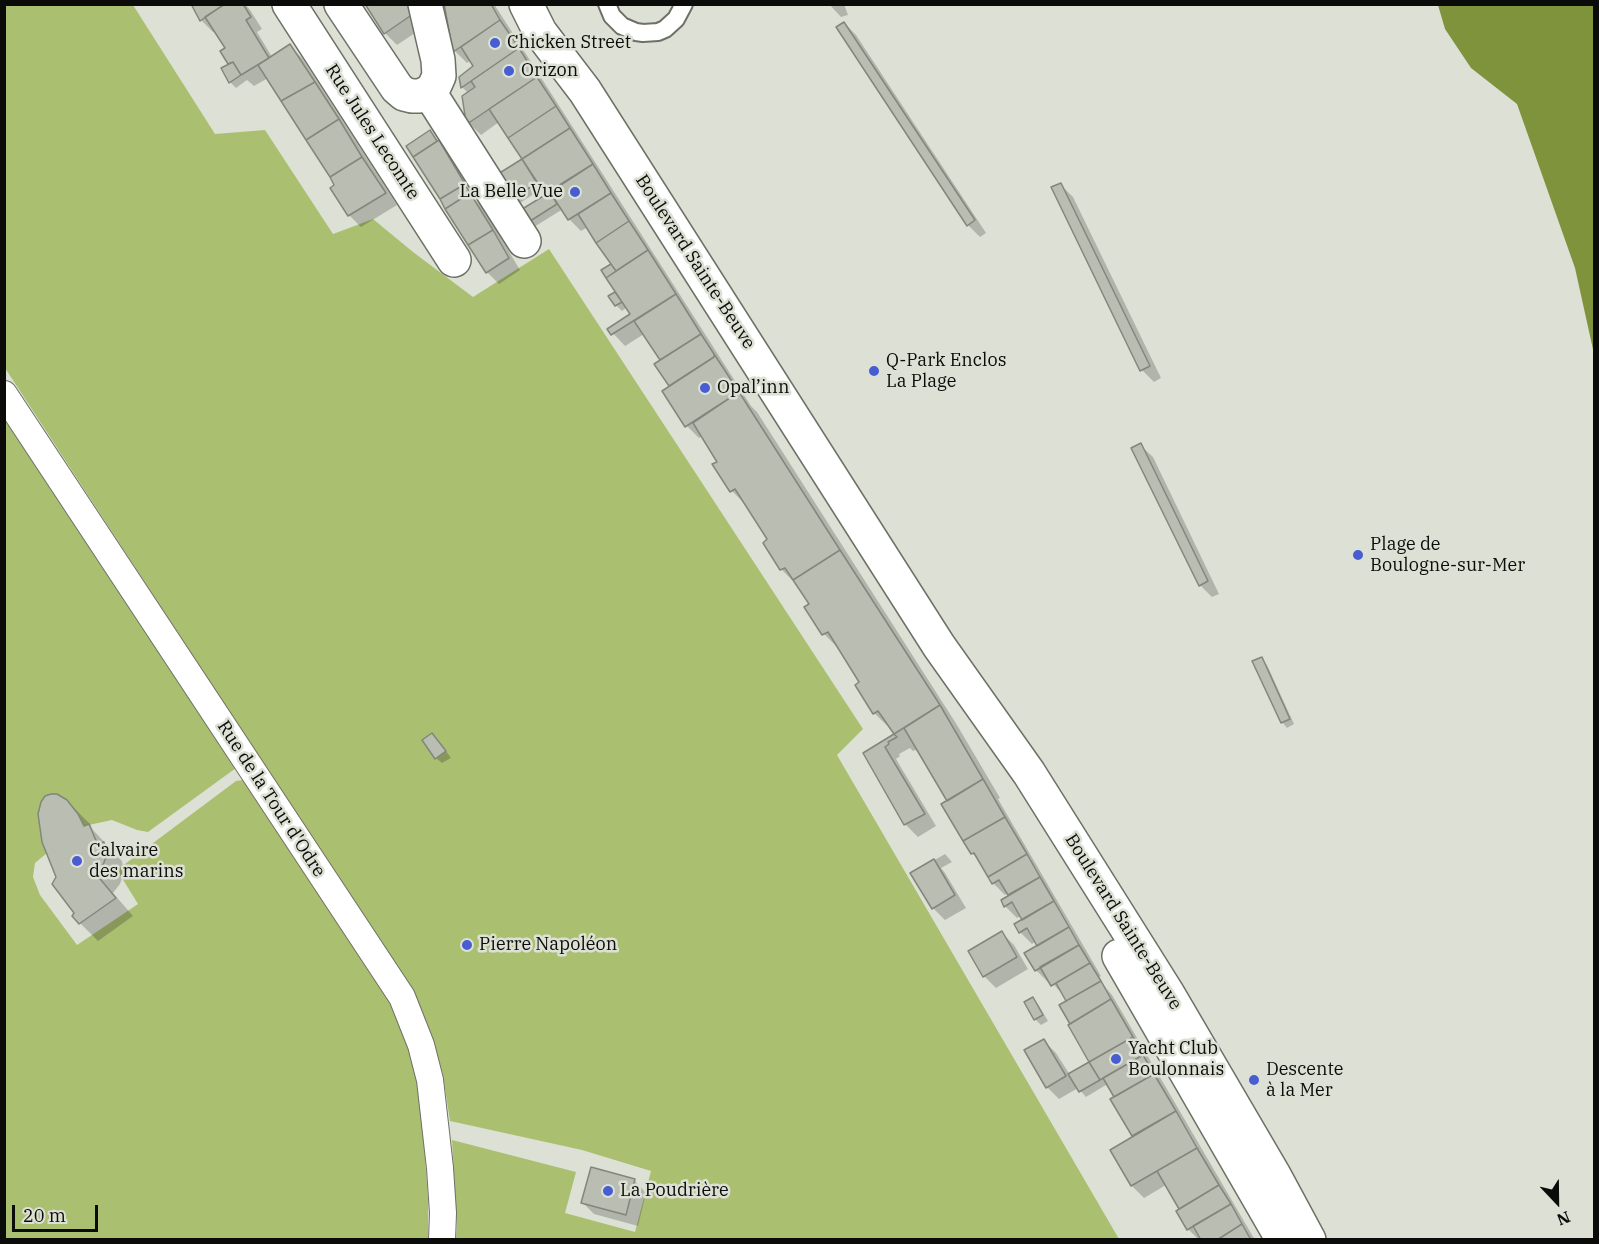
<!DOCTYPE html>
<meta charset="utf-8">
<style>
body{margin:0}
#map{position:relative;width:1599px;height:1244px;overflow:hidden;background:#dde1d5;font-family:"IBM Plex Serif",serif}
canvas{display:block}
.frame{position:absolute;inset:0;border:6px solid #0b0c09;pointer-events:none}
.north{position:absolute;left:1527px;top:1172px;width:60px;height:60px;-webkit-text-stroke:4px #dde1d5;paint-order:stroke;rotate:158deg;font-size:16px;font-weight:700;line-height:24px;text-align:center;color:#0b0c09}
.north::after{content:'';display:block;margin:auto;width:21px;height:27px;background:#0b0c09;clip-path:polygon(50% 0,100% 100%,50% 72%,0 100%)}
.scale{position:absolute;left:12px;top:1205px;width:86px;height:27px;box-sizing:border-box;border:3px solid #0b0c09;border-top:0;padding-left:8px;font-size:18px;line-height:21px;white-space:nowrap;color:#0b0c09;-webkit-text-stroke:4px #dde1d5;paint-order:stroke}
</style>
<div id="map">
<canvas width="1599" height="1244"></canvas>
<div class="frame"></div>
<div class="north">N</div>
<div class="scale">20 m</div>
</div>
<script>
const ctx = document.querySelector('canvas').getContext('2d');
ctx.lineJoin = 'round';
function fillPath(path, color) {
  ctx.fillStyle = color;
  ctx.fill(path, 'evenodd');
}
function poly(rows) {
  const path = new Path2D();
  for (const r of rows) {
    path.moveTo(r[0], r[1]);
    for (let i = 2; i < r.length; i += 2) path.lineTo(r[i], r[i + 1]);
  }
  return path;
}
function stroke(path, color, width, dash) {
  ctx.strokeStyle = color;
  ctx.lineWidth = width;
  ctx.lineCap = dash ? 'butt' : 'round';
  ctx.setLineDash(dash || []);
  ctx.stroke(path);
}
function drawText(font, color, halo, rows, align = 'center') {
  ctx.font = font + ' "IBM Plex Serif",serif';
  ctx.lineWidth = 5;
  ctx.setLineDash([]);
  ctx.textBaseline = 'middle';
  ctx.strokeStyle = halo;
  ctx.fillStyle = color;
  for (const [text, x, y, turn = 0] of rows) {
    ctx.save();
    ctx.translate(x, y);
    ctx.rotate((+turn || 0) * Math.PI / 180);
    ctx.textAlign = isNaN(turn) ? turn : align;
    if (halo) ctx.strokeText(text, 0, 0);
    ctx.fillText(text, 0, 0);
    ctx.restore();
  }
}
const green = poly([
 [4,5,133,5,215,134,265,130,333,234,373,219,413,252,473,297,549,249,863,729,837,755,1119,1239,456,1239,457,1226,452,1140,576,1172,565,1213,635,1232,651,1171,582,1150,450,1121,443,1075,433,1038,417,999,5,368],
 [5,417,236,768,148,832,137,830,112,820,84,826,78,814,67,800,57,794,51,794,45,796,41,802,38,814,42,842,47,853,35,863,33,877,40,895,77,945,138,904,117,870,236,781,243,780,246,782,391,1003,406,1037,412,1059,421,1102,428,1199,428,1240,5,1239]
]);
const water = poly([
 [1438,5,1594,5,1594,354,1575,268,1517,104,1471,68,1445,29]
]);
const shadow = poly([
 [192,4,245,4,250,10,262,29,257,32,272,57,290,46,302,58,397,205,361,227,349,215,337,186,268,78,254,86,247,80,236,88,230,82,231,65,229,63,227,48,215,30,213,32,201,20],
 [367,4,410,4,424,27,397,45,385,33],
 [445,4,494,4,751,406,757,412,957,725,1000,798,998,799,1101,976,1099,977,1106,988,1112,995,1255,1240,1199,1240,1188,1229,1181,1210,1166,1185,1144,1198,1132,1186,1134,1137,1112,1100,1116,1098,1106,1085,1086,1097,1078,1088,1059,1099,1047,1087,1044,1041,1056,1053,1070,1075,1094,1069,1072,1024,1068,1001,1050,980,1048,982,1036,970,1039,946,1036,941,1032,944,1020,932,1024,920,1022,915,1017,918,1005,906,1010,896,1008,893,1005,895,993,883,982,863,972,853,949,801,918,749,913,751,910,748,899,754,900,756,896,759,936,826,918,837,906,825,865,754,896,734,874,713,857,686,861,682,842,652,824,634,806,608,811,605,800,588,781,569,769,539,751,510,732,491,714,465,719,462,703,436,699,438,687,426,664,391,671,387,656,365,662,361,644,334,625,346,609,329,632,315,627,307,622,311,616,305,615,294,620,298,621,298,603,271,610,266,616,271,617,270,588,227,581,231,569,219,563,209,534,227,528,222,548,195,543,188,520,203,515,197,500,175,524,159,499,122,481,135,467,121,469,94,462,87,475,66,471,60,467,63,455,51],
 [829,4,844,4,848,15,841,17],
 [844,23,856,35,986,233,980,237,968,225],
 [430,132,450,154,470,187,463,180,463,185,475,197,474,198,476,201,482,207,520,270,499,284,487,272,408,146],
 [1061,185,1073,197,1161,378,1154,382,1142,370],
 [1140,445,1153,457,1219,594,1212,597,1200,585],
 [1261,659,1267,665,1294,724,1287,728,1282,722],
 [438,740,451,758,442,763,436,758],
 [71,805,90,824,93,830,122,861,124,872,120,884,113,893,133,916,98,941,80,923,76,913,58,878],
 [945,854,952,862,941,868,945,873,966,908,945,920,933,908,912,873],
 [1002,933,1014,945,1028,969,996,988,984,976,970,952],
 [1033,999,1038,1004,1048,1021,1041,1025,1035,1019],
 [634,1180,646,1193,638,1226,594,1214,582,1202]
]);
const building = poly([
 [191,4,225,4,200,21,191,4],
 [225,4,243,4,251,17,246,20,269,58,241,75,233,62,228,64,220,51,225,48,205,17,225,4],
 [365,4,407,4,413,14,384,34,365,4],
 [444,4,491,4,500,20,453,52,444,4],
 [500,20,519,48,461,88,459,77,473,66,461,47,500,20],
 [844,22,975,220,967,226,836,27,844,22],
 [290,44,315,82,281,101,258,65,290,44],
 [519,48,537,77,467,124,466,122,462,96,475,87,471,81,519,48],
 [233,62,241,75,229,83,221,68,233,62],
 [537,77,556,106,508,138,489,109,537,77],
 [315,82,339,119,306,140,281,101,315,82],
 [556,106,570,128,522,159,508,138,556,106],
 [339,119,362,157,330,177,306,140,339,119],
 [570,128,593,164,545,194,522,159,570,128],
 [430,130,437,141,413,157,406,146,430,130],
 [439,140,465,184,440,199,413,157,439,140],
 [362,157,386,193,348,216,330,188,334,185,330,177,362,157],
 [522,159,537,183,513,198,498,174,522,159],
 [593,164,611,193,568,220,550,192,593,164],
 [1061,183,1150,366,1140,371,1051,187,1061,183],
 [465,184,470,193,445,209,440,199,465,184],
 [550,192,557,204,527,223,519,211,550,192],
 [470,193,493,230,468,245,445,209,470,193],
 [611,193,629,221,596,243,578,214,611,193],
 [629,221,648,250,616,271,596,243,629,221],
 [493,230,509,258,486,273,468,245,493,230],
 [648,250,676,294,611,335,607,329,630,314,606,278,648,250],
 [611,264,616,271,606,278,601,270,611,264],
 [615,292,622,302,615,306,608,296,615,292],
 [676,294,701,334,660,360,634,321,676,294],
 [701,334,714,354,714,357,669,386,654,364,701,334],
 [714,354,739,392,685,427,662,391,711,359,714,357,714,354],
 [739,392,840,550,793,580,785,568,780,570,763,543,767,539,735,489,730,492,712,464,717,462,693,423,739,392],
 [1141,443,1208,581,1199,586,1131,448,1141,443],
 [840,550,940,705,894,734,878,711,873,714,855,685,859,682,828,632,822,635,804,607,809,604,793,580,840,550],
 [1262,657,1290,719,1281,723,1252,661,1262,657],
 [940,705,983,779,947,801,904,728,940,705],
 [432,733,446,751,435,759,422,740,432,733],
 [894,734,897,737,888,742,889,744,885,747,925,814,904,825,863,753,894,734],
 [983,779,1005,817,963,841,941,804,983,779],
 [51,794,57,794,67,800,78,814,84,826,89,824,97,843,104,842,106,857,103,865,96,874,116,898,79,924,72,916,74,913,52,884,56,877,42,842,38,814,41,802,45,796,51,794],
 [1005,817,1027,854,988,877,974,853,971,854,963,841,1005,817],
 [1027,854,1040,877,1008,895,999,880,992,884,988,877,1027,854],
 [934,859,955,895,932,909,910,873,934,859],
 [1040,877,1054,901,1022,920,1012,902,1004,907,1001,900,1040,877],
 [1054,901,1069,927,1037,946,1027,928,1019,933,1014,924,1054,901],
 [1069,927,1079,945,1035,971,1024,953,1069,927],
 [1002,931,1017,957,983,977,968,951,1002,931],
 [1079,945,1090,963,1051,986,1040,967,1079,945],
 [1090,963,1101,981,1066,1001,1056,983,1090,963],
 [1101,981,1111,999,1070,1024,1059,1005,1101,981],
 [1033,997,1043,1015,1034,1020,1024,1002,1033,997],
 [1111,999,1133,1037,1089,1062,1068,1025,1111,999],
 [1133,1037,1143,1055,1100,1080,1089,1062,1133,1037],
 [1044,1039,1066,1076,1046,1088,1024,1050,1044,1039],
 [1143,1055,1154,1074,1114,1097,1103,1078,1143,1055],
 [1089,1062,1100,1080,1079,1092,1068,1074,1089,1062],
 [1154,1074,1176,1111,1132,1136,1110,1099,1154,1074],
 [1176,1111,1197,1148,1131,1186,1110,1150,1176,1111],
 [1197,1148,1219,1185,1179,1209,1157,1171,1197,1148],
 [591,1167,635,1179,626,1215,581,1203,591,1167],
 [1219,1185,1231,1204,1187,1230,1176,1211,1219,1185],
 [1231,1204,1242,1224,1217,1240,1201,1240,1193,1226,1231,1204],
 [1242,1224,1251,1240,1217,1240,1242,1224]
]);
const service = poly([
 [607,4,612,16,622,26,636,32,643,33,658,32,665,29,676,19,684,4]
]);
const pedestrian = poly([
 [4,394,402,997,421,1045,430,1080,440,1168,443,1213,442,1240]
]);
const minor = poly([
 [289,4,454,260],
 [341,4,397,88,404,94,412,96,420,96,429,92,434,87,439,76,438,60,425,4],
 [429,92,524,241]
]);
const primary = poly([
 [526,4,540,32,585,91,939,646,1029,773,1168,994,1274,1175,1309,1240],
 [1119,956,1283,1240]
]);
const markers = [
 [495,43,6,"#475dd1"],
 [509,71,6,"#475dd1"],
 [575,192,6,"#475dd1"],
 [874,371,6,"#475dd1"],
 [705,388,6,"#475dd1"],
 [1358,555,6,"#475dd1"],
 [77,861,6,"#475dd1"],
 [467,945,6,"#475dd1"],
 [1116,1059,6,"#475dd1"],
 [1254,1080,6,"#475dd1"],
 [608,1191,6,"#475dd1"]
];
const poiNames = [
 ["Chicken Street",507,43],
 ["Orizon",521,71],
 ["La Belle Vue",563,192,"right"],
 ["Q-Park Enclos",886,361],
 ["La Plage",886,382],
 ["Opal’inn",717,388],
 ["Plage de",1370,545],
 ["Boulogne-sur-Mer",1370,566],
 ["Calvaire",89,851],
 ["des marins",89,872],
 ["Pierre Napoléon",479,945],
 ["Yacht Club",1128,1049],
 ["Boulonnais",1128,1070],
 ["Descente",1266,1070],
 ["à la Mer",1266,1091],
 ["La Poudrière",620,1191]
];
const streetNames = [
 ["Rue Jules Lecomte",372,132,57],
 ["Boulevard Sainte-Beuve",695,262,57],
 ["Rue de la Tour d'Odre",271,799,57],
 ["Boulevard Sainte-Beuve",1123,922,58]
];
fillPath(green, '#abbf71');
fillPath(water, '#7f933d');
fillPath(shadow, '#0003');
fillPath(building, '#babdb2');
stroke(building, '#83867b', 1.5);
stroke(service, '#6d7065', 20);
stroke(pedestrian, '#6d7065', 28);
stroke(minor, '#6d7065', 36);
stroke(primary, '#6d7065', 36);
stroke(service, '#fff', 16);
stroke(pedestrian, '#fff', 26);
stroke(minor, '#fff', 33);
stroke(primary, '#fff', 33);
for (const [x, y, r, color] of markers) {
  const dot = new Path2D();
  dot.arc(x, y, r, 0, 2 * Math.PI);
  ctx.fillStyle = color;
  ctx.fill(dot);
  stroke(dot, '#dde1d5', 2);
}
drawText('18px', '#0b0c09', '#dde1d5', poiNames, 'left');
drawText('18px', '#0b0c09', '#dde1d5', streetNames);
</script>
